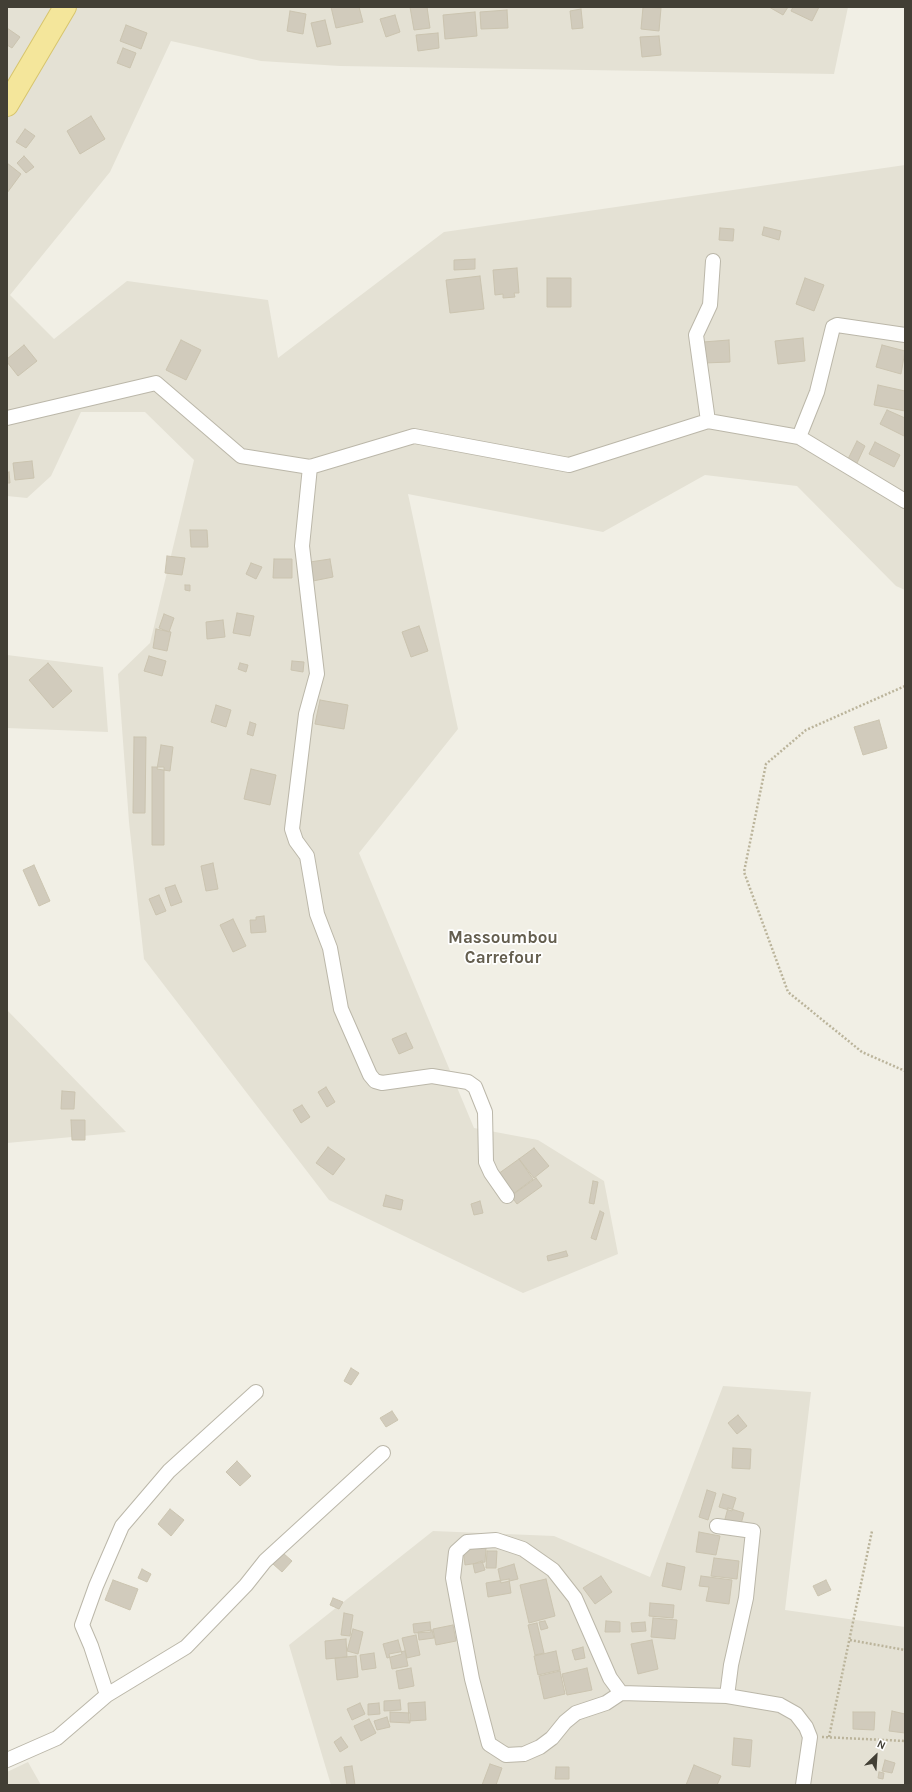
<!DOCTYPE html>
<style>
body{margin:0}
#map{position:relative;width:912px;height:1792px;overflow:hidden;background:#f1efe5;font-family:Karla,sans-serif}
canvas{display:block}
.frame{position:absolute;inset:0;border:8px solid #423f35;pointer-events:none}
.north{position:absolute;left:856px;top:1736px;width:40px;height:40px;-webkit-text-stroke:3px #fff;paint-order:stroke;rotate:25deg;font-size:11px;font-weight:700;line-height:16px;text-align:center;color:#423f35}
.north::after{content:'';display:block;margin:auto;width:14px;height:18px;background:#423f35;clip-path:polygon(50% 0,100% 100%,50% 72%,0 100%)}
</style>
<div id="map">
<canvas width="912" height="1792"></canvas>
<div class="frame"></div>
<div class="north">N</div>
</div>
<script>
const ctx = document.querySelector('canvas').getContext('2d');
ctx.lineJoin = 'round';
function fillPath(path, color) {
  ctx.fillStyle = color;
  ctx.fill(path, 'evenodd');
}
function poly(rows) {
  const path = new Path2D();
  for (const r of rows) {
    path.moveTo(r[0], r[1]);
    for (let i = 2; i < r.length; i += 2) path.lineTo(r[i], r[i + 1]);
  }
  return path;
}
function stroke(path, color, width, dash) {
  ctx.strokeStyle = color;
  ctx.lineWidth = width;
  ctx.lineCap = dash ? 'butt' : 'round';
  ctx.setLineDash(dash || []);
  ctx.stroke(path);
}
function drawText(font, color, halo, rows, align = 'center') {
  ctx.font = font + ' Karla,sans-serif';
  ctx.lineWidth = 3.5;
  ctx.setLineDash([]);
  ctx.textBaseline = 'middle';
  ctx.strokeStyle = halo;
  ctx.fillStyle = color;
  for (const [text, x, y, turn = 0] of rows) {
    ctx.save();
    ctx.translate(x, y);
    ctx.rotate((+turn || 0) * Math.PI / 180);
    ctx.textAlign = isNaN(turn) ? turn : align;
    if (halo) ctx.strokeText(text, 0, 0);
    ctx.fillText(text, 0, 0);
    ctx.restore();
  }
}
const residential = poly([
 [7,7,848,7,834,74,340,66,261,61,171,41,110,172,10,295,54,339,127,281,268,300,278,358,444,232,905,165,905,590,896,586,797,486,705,475,603,532,408,494,458,729,359,853,474,1128,538,1140,604,1181,618,1254,523,1293,329,1200,144,959,129,822,118,674,150,643,194,460,145,412,81,412,51,476,27,498,7,496],
 [7,655,103,667,108,732,7,728],
 [7,1010,126,1132,7,1143],
 [723,1386,811,1392,785,1610,905,1627,905,1785,331,1785,289,1645,433,1531,554,1536,650,1577],
 [28,1762,41,1785,7,1785,7,1772]
]);
const building = poly([
 [331,7,359,7,363,22,336,28,331,7],
 [410,7,427,7,430,28,414,30,410,7],
 [643,7,661,8,659,31,641,29,643,7],
 [769,7,788,7,783,15,769,7],
 [793,7,819,7,812,21,791,11,793,7],
 [581,9,583,28,572,29,570,11,581,9],
 [507,10,508,28,481,29,480,12,507,10],
 [290,11,306,14,303,34,287,31,290,11],
 [475,12,477,36,445,39,443,15,475,12],
 [395,15,400,32,386,37,380,19,395,15],
 [325,20,331,44,317,47,311,23,325,20],
 [126,25,147,33,141,49,120,41,126,25],
 [7,28,20,37,12,48,7,45,7,28],
 [438,33,439,48,418,51,416,35,438,33],
 [659,36,661,55,642,57,640,37,659,36],
 [123,48,136,53,130,68,117,63,123,48],
 [91,116,105,139,80,154,67,131,91,116],
 [25,129,35,136,26,148,16,142,25,129],
 [24,156,34,167,26,173,17,163,24,156],
 [7,163,21,174,7,193,7,163],
 [764,227,781,231,779,240,762,235,764,227],
 [720,228,734,229,733,241,719,240,720,228],
 [475,259,475,269,454,270,454,260,475,259],
 [517,268,519,293,514,293,515,297,503,298,503,294,495,295,493,270,517,268],
 [480,276,484,309,450,313,446,280,480,276],
 [547,278,571,278,571,307,547,307,547,278],
 [805,278,824,285,814,311,796,304,805,278],
 [803,338,805,361,778,364,775,341,803,338],
 [181,340,201,350,186,380,166,370,181,340],
 [729,340,730,362,704,363,703,342,729,340],
 [24,345,37,361,18,376,7,362,7,359,24,345],
 [882,345,905,351,901,374,876,367,882,345],
 [878,385,905,391,905,411,874,405,878,385],
 [887,410,905,418,904,436,880,424,887,410],
 [857,441,865,446,857,463,848,459,857,441],
 [875,442,900,455,894,467,869,454,875,442],
 [32,461,34,478,15,480,13,463,32,461],
 [9,472,10,483,7,483,7,473,9,472],
 [190,530,207,530,208,547,191,547,190,530],
 [167,556,185,558,182,575,165,573,167,556],
 [274,559,292,559,292,578,273,578,274,559],
 [330,559,333,577,313,581,310,562,330,559],
 [251,563,262,567,256,579,246,574,251,563],
 [185,585,190,585,190,591,185,590,185,585],
 [237,613,254,616,250,636,233,633,237,613],
 [164,614,174,618,169,632,159,628,164,614],
 [223,620,225,637,207,639,206,622,223,620],
 [419,626,428,651,411,657,402,632,419,626],
 [156,629,171,632,167,651,153,648,156,629],
 [149,656,166,661,162,676,144,671,149,656],
 [292,661,304,662,303,672,291,670,292,661],
 [48,663,72,691,53,708,29,680,48,663],
 [240,663,248,665,246,672,238,669,240,663],
 [320,700,348,705,344,729,315,724,320,700],
 [216,705,231,710,226,727,211,722,216,705],
 [879,720,887,748,863,755,854,727,879,720],
 [250,722,256,724,253,736,247,734,250,722],
 [134,737,146,737,145,813,133,813,134,737],
 [161,745,173,747,170,771,157,769,161,745],
 [152,767,164,767,164,845,152,845,152,767],
 [251,769,276,775,270,805,244,799,251,769],
 [213,863,218,889,206,891,201,866,213,863],
 [34,865,50,901,39,906,23,870,34,865],
 [175,885,182,902,171,906,165,888,175,885],
 [159,895,166,911,156,915,149,899,159,895],
 [264,916,266,932,251,933,250,920,256,920,256,917,264,916],
 [233,919,246,946,233,952,220,925,233,919],
 [406,1033,413,1048,399,1054,392,1039,406,1033],
 [326,1087,335,1102,327,1107,318,1092,326,1087],
 [62,1091,75,1092,74,1109,61,1109,62,1091],
 [302,1105,310,1117,301,1123,293,1110,302,1105],
 [71,1120,85,1120,85,1140,72,1140,71,1120],
 [328,1147,345,1159,333,1175,316,1163,328,1147],
 [534,1148,549,1166,534,1178,519,1159,534,1148],
 [519,1159,533,1179,513,1194,498,1174,519,1159],
 [536,1178,542,1186,517,1204,511,1196,536,1178],
 [593,1181,598,1182,594,1204,589,1203,593,1181],
 [386,1195,403,1200,401,1210,383,1206,386,1195],
 [480,1201,483,1213,474,1215,471,1204,480,1201],
 [600,1211,604,1213,596,1240,591,1238,600,1211],
 [566,1251,568,1256,548,1261,547,1256,566,1251],
 [351,1368,359,1373,351,1385,344,1381,351,1368],
 [392,1411,398,1420,386,1427,380,1418,392,1411],
 [738,1415,747,1426,737,1434,728,1423,738,1415],
 [733,1448,751,1449,750,1469,732,1468,733,1448],
 [237,1461,251,1476,240,1486,226,1472,237,1461],
 [707,1490,716,1493,708,1520,699,1517,707,1490],
 [723,1494,736,1498,732,1511,719,1507,723,1494],
 [728,1508,744,1513,741,1524,725,1519,728,1508],
 [170,1509,184,1520,171,1536,158,1524,170,1509],
 [699,1532,720,1536,716,1555,696,1552,699,1532],
 [486,1548,485,1562,465,1565,463,1549,486,1548],
 [487,1551,497,1551,496,1568,486,1568,487,1551],
 [283,1553,292,1561,282,1572,273,1564,283,1553],
 [714,1558,739,1561,737,1579,711,1576,714,1558],
 [482,1561,485,1570,475,1573,473,1564,482,1561],
 [667,1563,685,1567,681,1590,662,1586,667,1563],
 [514,1564,518,1579,501,1583,498,1569,514,1564],
 [142,1569,151,1574,147,1582,138,1578,142,1569],
 [601,1576,612,1592,595,1604,583,1588,601,1576],
 [701,1576,732,1580,729,1604,706,1601,709,1587,699,1586,701,1576],
 [509,1579,511,1593,488,1597,486,1583,509,1579],
 [546,1579,555,1616,529,1623,520,1585,546,1579],
 [113,1580,138,1589,130,1610,105,1600,113,1580],
 [826,1580,831,1590,818,1596,813,1586,826,1580],
 [333,1598,343,1602,339,1609,330,1605,333,1598],
 [650,1603,674,1605,673,1618,649,1616,650,1603],
 [344,1613,353,1615,350,1636,341,1635,344,1613],
 [653,1618,677,1620,675,1639,651,1637,653,1618],
 [545,1621,548,1628,541,1630,539,1622,545,1621],
 [606,1621,620,1622,620,1632,605,1632,606,1621],
 [430,1622,431,1632,414,1633,413,1624,430,1622],
 [645,1622,646,1631,632,1632,631,1623,645,1622],
 [537,1623,544,1653,535,1655,528,1625,537,1623],
 [453,1625,456,1641,436,1645,433,1629,453,1625],
 [353,1629,363,1632,358,1654,347,1651,353,1629],
 [432,1630,434,1638,419,1640,418,1632,432,1630],
 [416,1635,420,1655,407,1658,402,1638,416,1635],
 [346,1639,347,1657,326,1659,325,1641,346,1639],
 [398,1640,402,1654,387,1658,383,1644,398,1640],
 [652,1640,658,1669,638,1674,631,1644,652,1640],
 [583,1647,585,1658,575,1660,572,1650,583,1647],
 [405,1651,408,1666,392,1669,389,1654,405,1651],
 [556,1651,560,1670,538,1675,534,1656,556,1651],
 [374,1653,376,1668,362,1670,360,1655,374,1653],
 [356,1656,358,1677,337,1680,335,1658,356,1656],
 [411,1668,414,1686,399,1689,396,1671,411,1668],
 [587,1668,592,1690,567,1695,562,1674,587,1668],
 [560,1671,565,1694,544,1699,539,1676,560,1671],
 [400,1700,401,1710,384,1711,384,1701,400,1700],
 [425,1702,426,1720,409,1721,408,1703,425,1702],
 [360,1703,365,1714,352,1720,347,1709,360,1703],
 [379,1703,380,1714,368,1715,368,1704,379,1703],
 [892,1711,905,1714,905,1733,889,1731,892,1711],
 [390,1712,410,1713,410,1723,390,1722,390,1712],
 [853,1712,875,1712,874,1730,853,1729,853,1712],
 [387,1717,390,1727,377,1730,374,1721,387,1717],
 [369,1719,376,1733,361,1741,354,1726,369,1719],
 [341,1737,348,1747,340,1752,334,1742,341,1737],
 [734,1738,752,1740,750,1767,732,1765,734,1738],
 [885,1760,895,1763,892,1773,882,1771,885,1760],
 [490,1764,502,1768,496,1785,482,1785,490,1764],
 [694,1765,721,1776,717,1785,686,1785,694,1765],
 [352,1766,355,1785,347,1785,344,1767,352,1766],
 [556,1767,569,1767,569,1779,555,1779,556,1767],
 [879,1772,884,1773,883,1779,878,1778,879,1772]
]);
const path = poly([
 [905,686,806,730,766,764,744,872,788,992,862,1052,905,1071],
 [850,1640,905,1650],
 [822,1737,905,1741],
 [829,1737,872,1531]
]);
const minor = poly([
 [7,418,156,383,241,456,310,467,414,436,569,465,708,421,799,437,905,501],
 [708,421,696,335,710,305,713,261],
 [799,437,817,392,833,327,837,325,905,335],
 [310,467,302,546,317,674,306,714,292,829,296,841,307,856,317,914,330,948,341,1009,370,1075,375,1081,382,1083,432,1076,468,1082,475,1087,485,1112,486,1162,491,1173,507,1196],
 [717,1526,753,1531,746,1598,731,1665,727,1696],
 [621,1693,610,1678,575,1598,553,1570,523,1549,496,1540,467,1542,456,1552,453,1578,472,1679,489,1744,506,1755,524,1754,540,1747,552,1738,565,1722,576,1713,606,1703,621,1693,727,1696,780,1705,796,1714,806,1727,810,1737,803,1785],
 [107,1695,91,1646,82,1625,96,1586,122,1526,169,1471,256,1392],
 [7,1760,57,1738,107,1695,186,1647,246,1585,265,1561,383,1453]
]);
const primary = poly([
 [7,105,65,7]
]);
const quarterNames = [
 ["Massoumbou",503,938],
 ["Carrefour",503,958]
];
fillPath(residential, '#e4e1d4');
fillPath(building, '#d1cbbc');
stroke(building, '#cbc4b0', 1);
stroke(minor, '#bbb7a9', 16);
stroke(primary, '#d7c56d', 24);
stroke(path, '#bbb49b', 2.5, [2, 2]);
stroke(minor, '#fff', 14);
stroke(primary, '#f4e69b', 22);
drawText('bold 17px', '#645e4e', '#fff', quarterNames);
</script>
